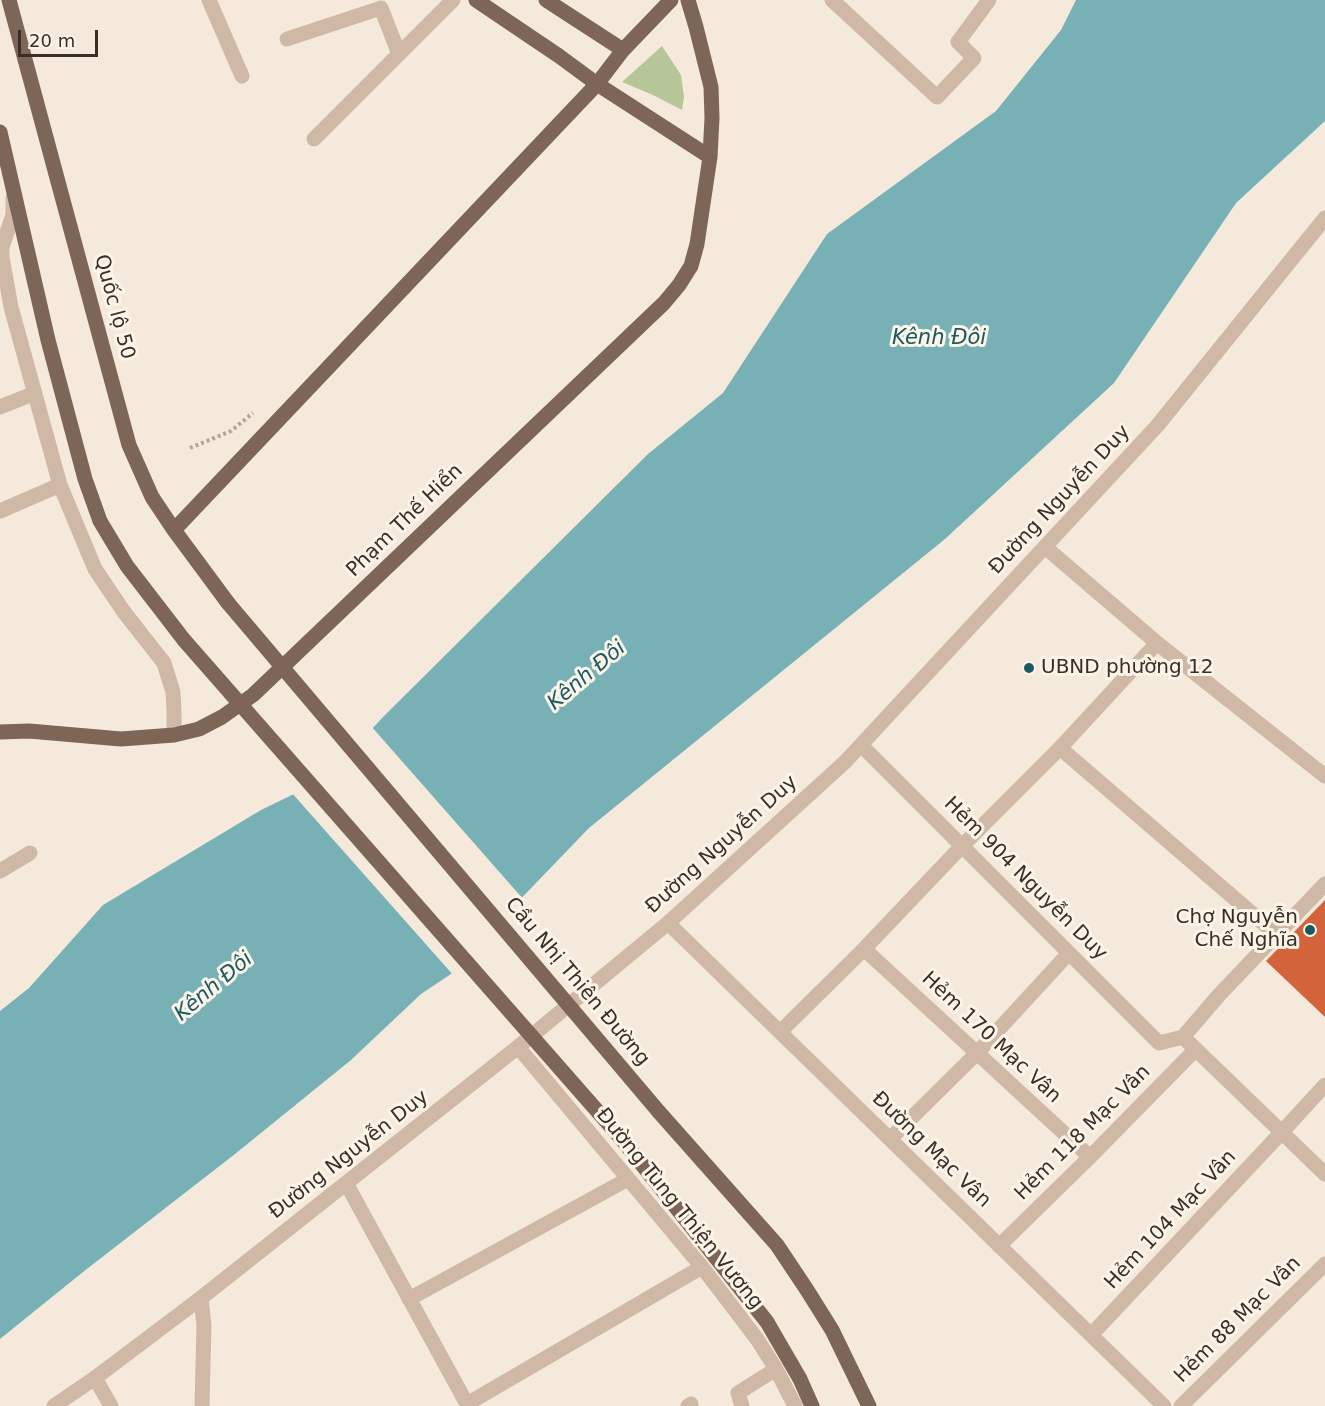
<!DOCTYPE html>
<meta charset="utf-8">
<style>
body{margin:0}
#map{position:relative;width:1325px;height:1406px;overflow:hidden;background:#f5e9dc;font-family:"DejaVu Sans",sans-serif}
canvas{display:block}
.scale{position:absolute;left:18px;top:30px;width:80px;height:27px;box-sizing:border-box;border:3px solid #3a2e28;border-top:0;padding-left:8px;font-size:18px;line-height:21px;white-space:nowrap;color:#3a2e28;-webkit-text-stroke:4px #fcf3e9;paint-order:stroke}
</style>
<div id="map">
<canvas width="1325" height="1406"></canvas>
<div class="scale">20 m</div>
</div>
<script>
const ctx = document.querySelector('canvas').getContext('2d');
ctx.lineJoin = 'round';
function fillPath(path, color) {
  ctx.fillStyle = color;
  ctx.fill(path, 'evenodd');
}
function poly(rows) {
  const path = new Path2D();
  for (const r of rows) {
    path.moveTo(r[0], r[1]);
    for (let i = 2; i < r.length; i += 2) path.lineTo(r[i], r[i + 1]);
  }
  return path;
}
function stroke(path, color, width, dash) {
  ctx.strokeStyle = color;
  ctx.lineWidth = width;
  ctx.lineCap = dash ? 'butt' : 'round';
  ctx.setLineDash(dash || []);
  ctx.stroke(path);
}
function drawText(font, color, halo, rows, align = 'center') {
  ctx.font = font + ' "DejaVu Sans",sans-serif';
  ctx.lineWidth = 6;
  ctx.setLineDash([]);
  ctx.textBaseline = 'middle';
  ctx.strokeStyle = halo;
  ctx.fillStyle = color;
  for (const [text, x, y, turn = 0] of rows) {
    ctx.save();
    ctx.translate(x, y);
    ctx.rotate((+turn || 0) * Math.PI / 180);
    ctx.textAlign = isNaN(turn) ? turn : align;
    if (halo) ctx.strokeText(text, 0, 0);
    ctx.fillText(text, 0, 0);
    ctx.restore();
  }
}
const green = poly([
 [662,46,681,75,684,97,682,110,653,95,622,82]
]);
const water = poly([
 [1076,0,1325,0,1325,121,1236,203,1114,383,945,539,589,828,481,940,457,970,421,994,351,1060,235,1154,83,1272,0,1339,0,1011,29,988,103,905,261,810,325,779,384,716,648,454,723,393,827,234,996,111,1061,30]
]);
const pier = poly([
 [371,726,524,900,484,942,459,973,454,976,291,792,323,777]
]);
const building = poly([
 [1325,900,1325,1017,1266,961]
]);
const path = poly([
 [190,448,231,431,253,413]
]);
const minor = poly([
 [209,0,242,76],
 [832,0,937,97,974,58,958,42,989,0],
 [287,39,381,8,399,54],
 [314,139,453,0],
 [13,197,13,215,2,247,2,257,11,307,60,485,95,569,124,612,164,663,173,692,174,710,174,735],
 [0,407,35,393],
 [0,511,60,485],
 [1045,547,1157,643,1325,776],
 [861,745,1159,1043,1183,1037,1325,1174],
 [1060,748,1277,935],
 [0,871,30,853],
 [668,923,1164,1406],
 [864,949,1090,1157],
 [780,1032,864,949,962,846,1060,748,1157,643],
 [1183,1037,1219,995,1325,884],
 [518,1047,702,1267,757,1339,776,1369,795,1406],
 [890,1139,977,1053,1069,953],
 [346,1183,468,1406],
 [999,1246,1090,1157,1196,1049],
 [201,1298,204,1325,202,1406],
 [409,1299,628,1179],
 [1091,1335,1281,1133,1325,1085],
 [95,1378,111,1406],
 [467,1404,702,1267],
 [54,1406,95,1378,201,1298,518,1047,668,923,845,762,1157,426,1325,218],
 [688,1406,691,1404],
 [742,1406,738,1393,776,1369],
 [1181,1406,1325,1264]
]);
const major = poly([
 [9,0,129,445,152,497,174,530,228,603],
 [476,0,559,56,597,84,710,157],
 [546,0,623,50],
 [0,132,48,340,85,479,100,521,127,566,184,640],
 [174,530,597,84,623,50,671,0],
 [0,732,29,731,121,739,174,735,199,729,222,717,253,695,664,303,679,285,691,266,697,244,710,157,712,118,711,87,696,27,688,0],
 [659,1112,777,1245,807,1290,832,1330,869,1406],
 [621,1138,767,1322,800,1379,812,1406]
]);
const majorBridge = poly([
 [228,603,659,1112],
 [184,640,621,1138]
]);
const markers = [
 [1029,668,6,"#185a60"],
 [1310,930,6,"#185a60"]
];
const streetNames = [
 ["Quốc lộ 50",114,307,75],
 ["Đường Nguyễn Duy",1060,500,-47],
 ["Phạm Thế Hiển",405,521,-44],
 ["Đường Nguyễn Duy",722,845,-42],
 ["Hẻm 904 Nguyễn Duy",1025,879,45],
 ["Cầu Nhị Thiên Đường",577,982,50],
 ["Hẻm 170 Mạc Vân",991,1038,43],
 ["Hẻm 118 Mạc Vân",1083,1133,-45],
 ["Đường Mạc Vân",931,1150,44],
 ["Đường Nguyễn Duy",349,1155,-38],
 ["Đường Tùng Thiện Vương",679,1209,51],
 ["Hẻm 104 Mạc Vân",1171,1220,-47],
 ["Hẻm 88 Mạc Vân",1238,1320,-45]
];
const poiNames = [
 ["UBND phường 12",1041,668],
 ["Chợ Nguyễn",1298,918,"right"],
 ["Chế Nghĩa",1298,941,"right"]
];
const waterNames = [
 ["Kênh Đôi",939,339],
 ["Kênh Đôi",587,676,-40],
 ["Kênh Đôi",214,987,-40]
];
fillPath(green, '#b6c699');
fillPath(water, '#77b1b5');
fillPath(pier, '#f5e9dc');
fillPath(building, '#d3633b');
stroke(path, '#bba390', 4, [3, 3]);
stroke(minor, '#cfb9a6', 15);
stroke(major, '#7d6557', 15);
stroke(majorBridge, '#7d6557', 15);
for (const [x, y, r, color] of markers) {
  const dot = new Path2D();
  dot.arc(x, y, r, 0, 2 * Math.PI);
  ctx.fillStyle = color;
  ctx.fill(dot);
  stroke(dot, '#fcf3e9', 2);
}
drawText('20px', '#3a2e28', '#fcf3e9', streetNames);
drawText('20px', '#3a2e28', '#fcf3e9', poiNames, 'left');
drawText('italic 21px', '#185a60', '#fcf3e9', waterNames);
</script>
